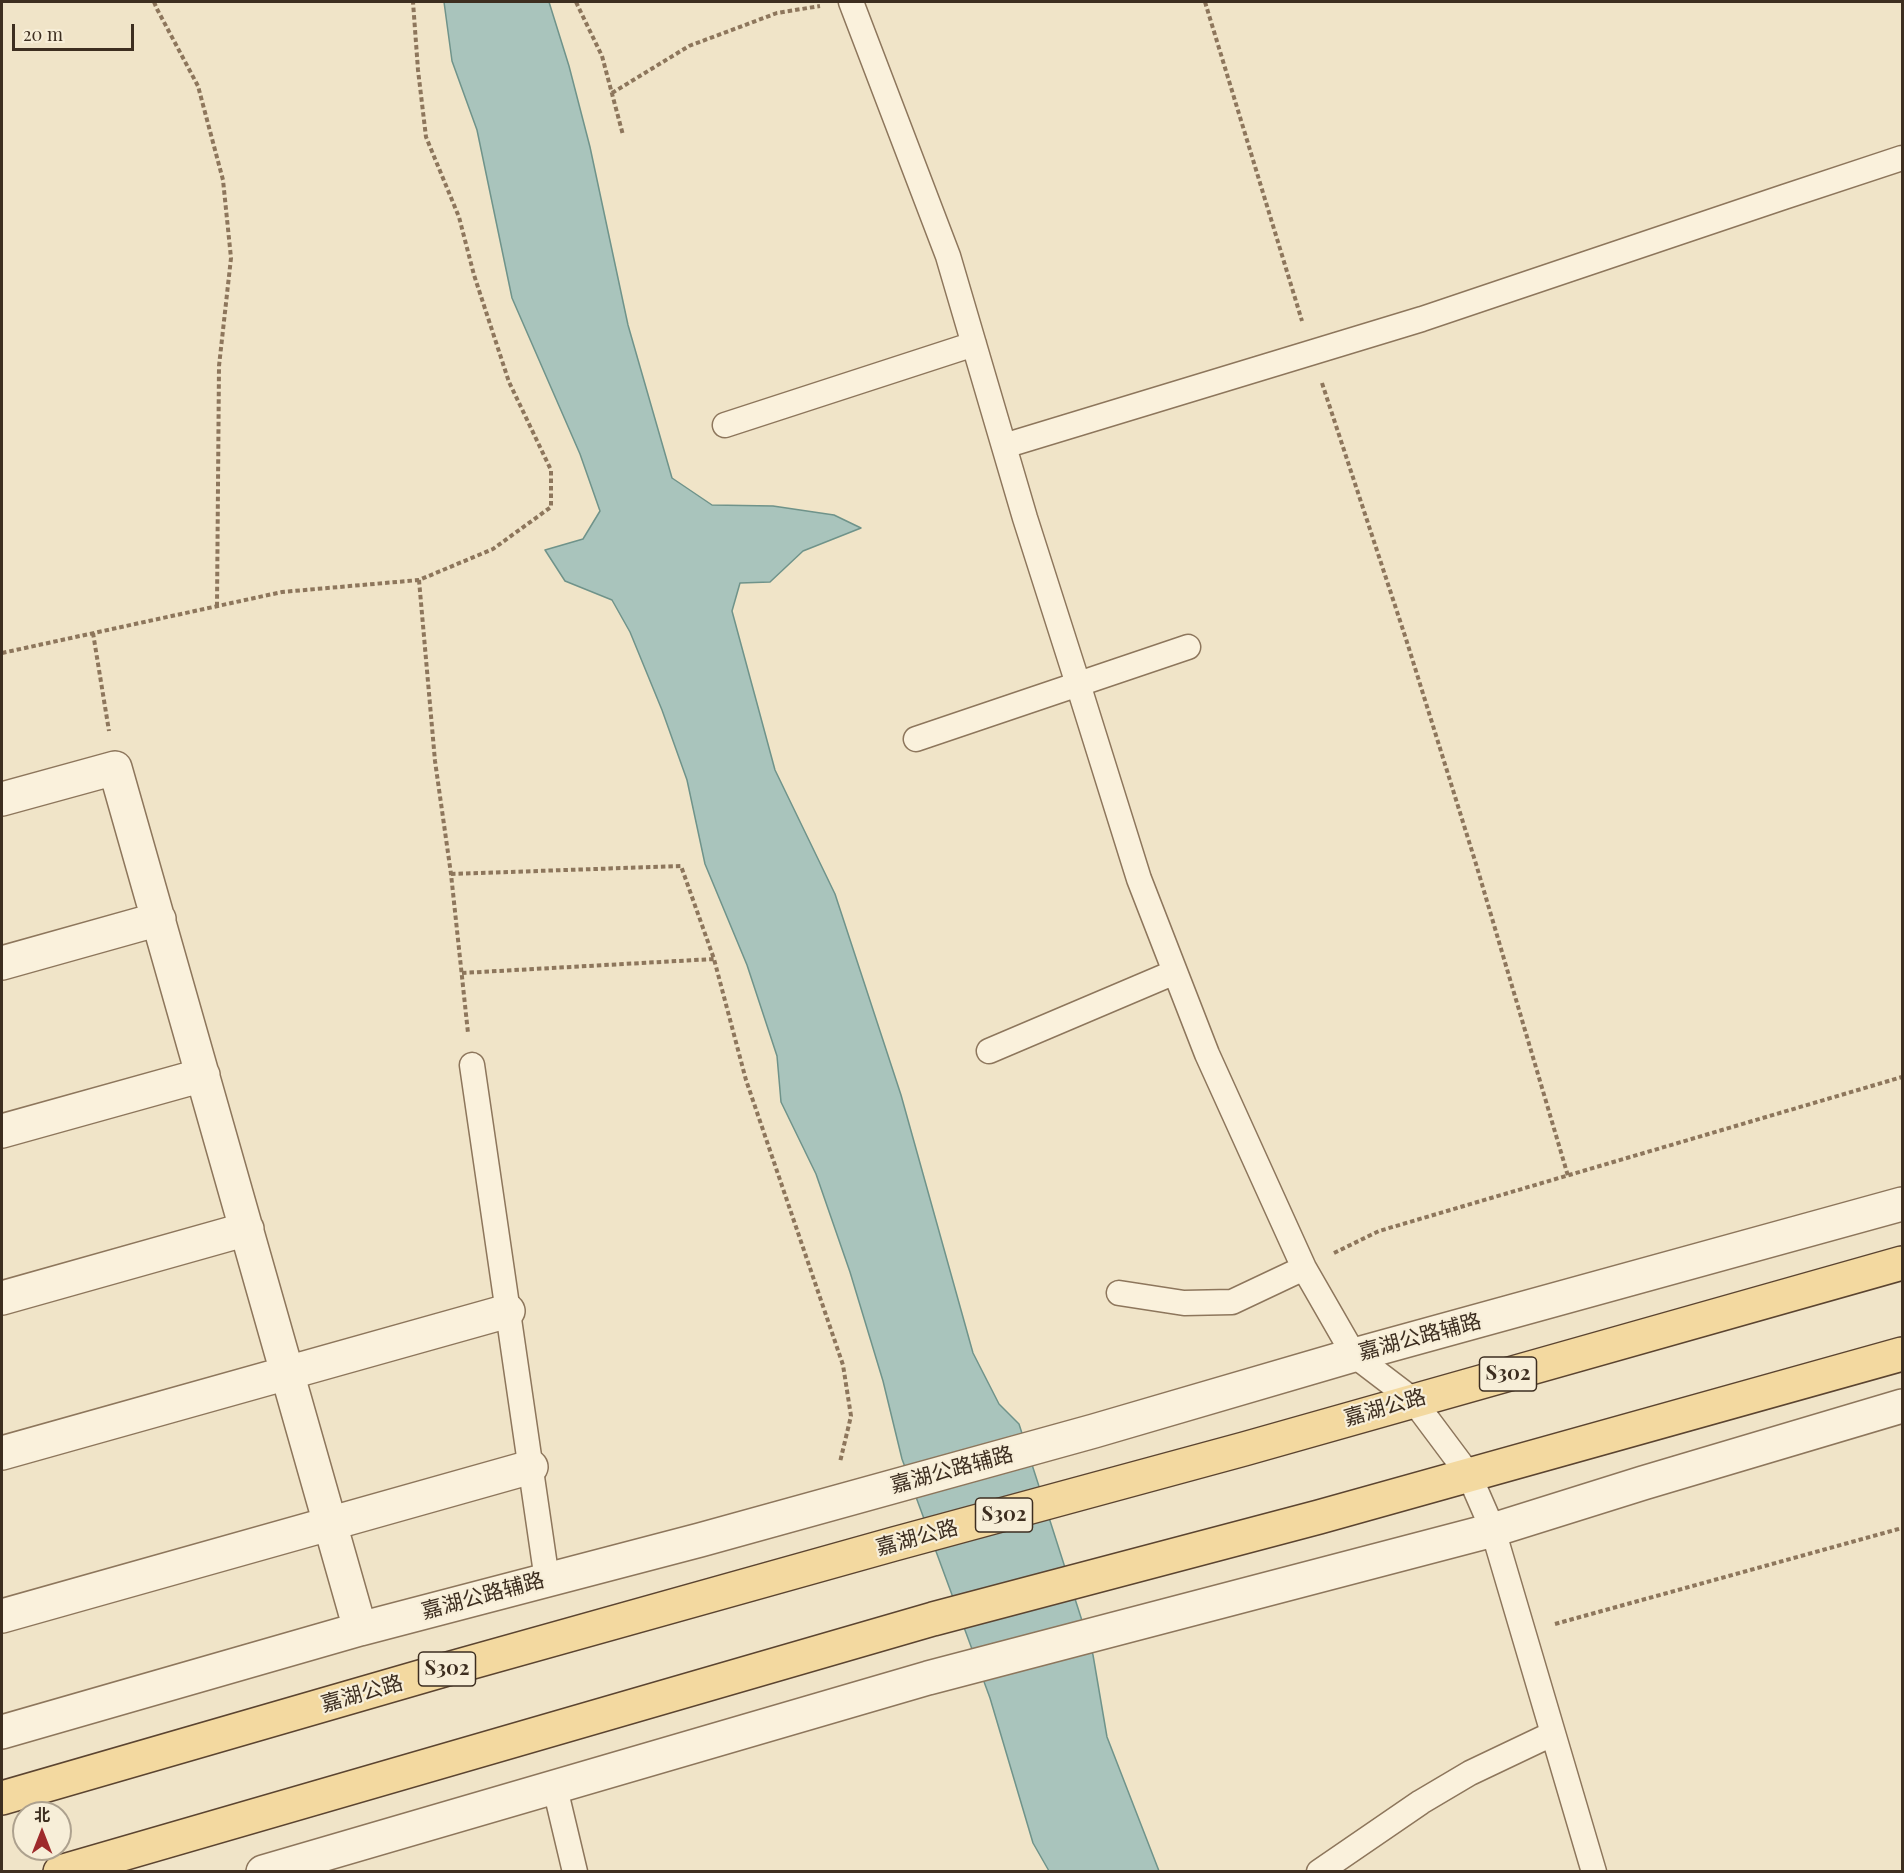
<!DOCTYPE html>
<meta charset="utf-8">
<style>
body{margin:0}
#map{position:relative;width:1904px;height:1873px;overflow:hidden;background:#f0e4c8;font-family:"Playfair Display","Noto Sans SC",serif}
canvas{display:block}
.frame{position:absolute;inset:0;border:3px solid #3d2e20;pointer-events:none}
.north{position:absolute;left:12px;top:1801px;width:60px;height:60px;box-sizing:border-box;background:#f7eed8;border:2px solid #ada18e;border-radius:50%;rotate:0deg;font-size:16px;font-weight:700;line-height:24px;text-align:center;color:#3d2e20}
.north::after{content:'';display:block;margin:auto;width:21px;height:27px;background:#9e2a2b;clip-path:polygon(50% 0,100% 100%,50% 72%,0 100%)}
.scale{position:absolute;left:12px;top:24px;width:122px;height:27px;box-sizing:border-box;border:3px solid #3d2e20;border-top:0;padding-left:8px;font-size:18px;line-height:21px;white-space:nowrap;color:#3d2e20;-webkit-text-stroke:4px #f7eed8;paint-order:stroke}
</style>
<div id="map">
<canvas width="1904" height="1873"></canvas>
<div class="frame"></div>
<div class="north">北</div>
<div class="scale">20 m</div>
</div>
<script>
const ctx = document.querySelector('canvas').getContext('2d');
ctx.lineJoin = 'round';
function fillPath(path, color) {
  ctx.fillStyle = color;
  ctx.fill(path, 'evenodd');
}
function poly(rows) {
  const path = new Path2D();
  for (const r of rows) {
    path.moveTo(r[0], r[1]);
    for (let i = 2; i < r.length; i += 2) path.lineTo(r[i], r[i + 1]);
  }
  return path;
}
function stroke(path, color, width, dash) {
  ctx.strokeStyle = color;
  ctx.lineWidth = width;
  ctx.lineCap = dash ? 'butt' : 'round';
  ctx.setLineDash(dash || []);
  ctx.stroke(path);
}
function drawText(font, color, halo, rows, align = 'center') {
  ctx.font = font + ' "Playfair Display","Noto Sans SC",serif';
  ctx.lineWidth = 4.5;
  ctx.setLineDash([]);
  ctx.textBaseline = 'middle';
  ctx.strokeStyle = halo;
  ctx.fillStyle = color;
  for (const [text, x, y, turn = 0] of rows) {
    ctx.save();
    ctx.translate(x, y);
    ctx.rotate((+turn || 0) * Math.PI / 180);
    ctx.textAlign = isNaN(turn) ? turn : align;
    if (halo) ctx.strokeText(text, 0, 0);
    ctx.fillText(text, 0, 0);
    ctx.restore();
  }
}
const water = poly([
 [444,2,549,2,569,66,590,147,628,325,672,478,712,505,773,506,834,515,861,528,803,551,770,582,740,583,732,611,775,770,835,894,901,1095,973,1353,999,1404,1019,1424,1093,1655,1107,1737,1159,1871,1049,1871,1033,1843,990,1698,902,1459,883,1381,850,1272,816,1174,781,1102,777,1056,747,965,705,864,687,780,662,710,630,632,612,600,565,581,545,550,583,539,600,511,580,454,512,298,477,130,452,61,444,2]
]);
const path = poly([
 [154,2,157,9,198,86,223,180,231,258,219,366,217,606],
 [576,2,602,56,623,135],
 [1205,2,1302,321],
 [612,93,689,46,777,13,820,6],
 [1322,383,1406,639,1476,864,1568,1176],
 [419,580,435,761,451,874,468,1033],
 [93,633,109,731],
 [2,653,282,592,419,580,493,549,551,507,551,470,509,382,474,275,459,217,426,137,418,70,413,2],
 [451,874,681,866,714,959,746,1080,843,1365,851,1416,840,1462],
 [462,973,714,959],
 [1334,1253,1379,1231,1902,1077],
 [1555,1624,1902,1528]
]);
const service = poly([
 [851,2,948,256,1025,518,1078,684,1139,879,1207,1054,1304,1268,1354,1355,1413,1400,1469,1475,1493,1530,1594,1872],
 [725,425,974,344],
 [1004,446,1422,319,1784,197,1902,158],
 [916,739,1188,647],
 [989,1051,1175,972],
 [472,1065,547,1580],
 [1119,1293,1184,1303,1232,1302,1304,1268],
 [555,1788,575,1872],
 [1319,1872,1421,1802,1470,1773,1552,1734]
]);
const minor = poly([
 [2,799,115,768,360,1629],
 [2,963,159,919],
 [2,1131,203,1075],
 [2,1298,247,1229],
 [2,1453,508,1311],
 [2,1616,531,1467],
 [2,1732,360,1629,700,1540,1094,1431,1354,1355,1902,1204],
 [263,1872,928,1678,1493,1530,1643,1483,1902,1406]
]);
const primary = poly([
 [2,1798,444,1670,894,1544,1244,1449,1902,1263],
 [60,1872,933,1619,1319,1517,1902,1354]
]);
const shields = [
 [1508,1374,57],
 [1004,1515,57],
 [447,1669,57]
];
const shieldNames = [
 ["S302",1508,1374],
 ["S302",1004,1515],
 ["S302",447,1669]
];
const streetNames = [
 ["嘉湖公路辅路",1420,1337,-15],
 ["嘉湖公路",1385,1408,-16],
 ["嘉湖公路辅路",952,1470,-15],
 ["嘉湖公路",917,1538,-15],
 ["嘉湖公路辅路",483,1596,-15],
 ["嘉湖公路",362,1694,-16]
];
fillPath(water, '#a9c4bc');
stroke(water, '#6f938a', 1.5);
stroke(service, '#8d765c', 27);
stroke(minor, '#8d765c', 36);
stroke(primary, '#5b4430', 36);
stroke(path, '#8d765c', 4, [4.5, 3]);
stroke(service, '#faf1dc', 24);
stroke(minor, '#faf1dc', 33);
stroke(primary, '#f3d9a0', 33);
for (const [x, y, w] of shields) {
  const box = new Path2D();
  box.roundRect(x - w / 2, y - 17, w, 34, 4.5);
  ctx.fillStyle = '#f7eed8';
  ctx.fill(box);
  stroke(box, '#3d2e20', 1.5);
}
drawText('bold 20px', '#3d2e20', null, shieldNames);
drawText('21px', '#3d2e20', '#f7eed8', streetNames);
</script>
